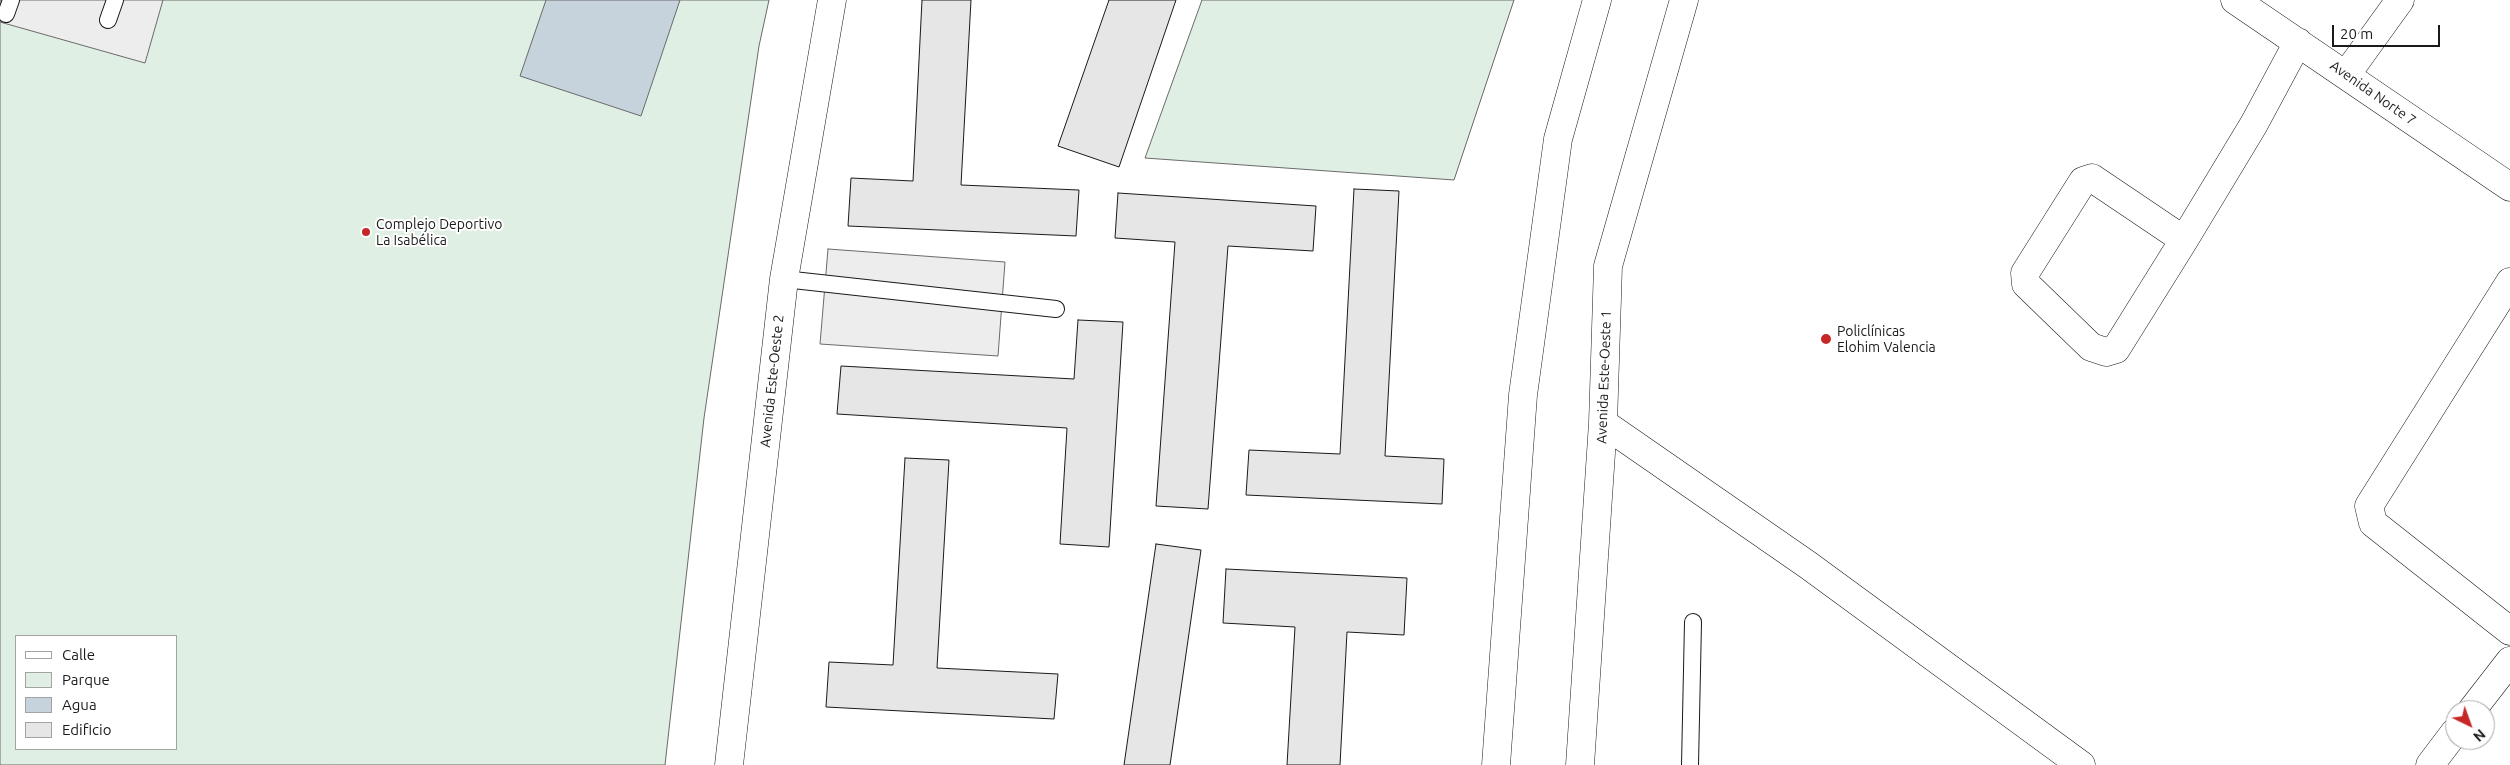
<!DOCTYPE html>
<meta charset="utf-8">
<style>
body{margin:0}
#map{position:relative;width:2510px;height:765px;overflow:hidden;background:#fff;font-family:Ubuntu,sans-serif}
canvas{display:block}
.legend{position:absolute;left:15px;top:635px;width:162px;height:115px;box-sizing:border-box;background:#fff;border:1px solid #a3a3a3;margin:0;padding:6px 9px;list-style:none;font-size:15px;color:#1a1a1a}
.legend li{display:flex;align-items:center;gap:10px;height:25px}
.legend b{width:25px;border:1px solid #a3a3a3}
.north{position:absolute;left:2445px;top:700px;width:50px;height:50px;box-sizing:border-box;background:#fff;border:1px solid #a3a3a3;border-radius:50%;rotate:138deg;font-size:14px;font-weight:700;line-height:20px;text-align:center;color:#1a1a1a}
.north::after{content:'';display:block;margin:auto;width:18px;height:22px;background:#c62828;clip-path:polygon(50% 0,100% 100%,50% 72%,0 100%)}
.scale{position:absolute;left:2332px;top:25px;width:108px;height:22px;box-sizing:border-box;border:2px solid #1a1a1a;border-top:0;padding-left:6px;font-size:15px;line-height:18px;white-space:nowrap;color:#1a1a1a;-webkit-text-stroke:4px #fff;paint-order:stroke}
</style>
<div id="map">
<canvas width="2510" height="765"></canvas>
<ul class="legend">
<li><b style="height:6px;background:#fff"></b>Calle</li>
<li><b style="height:14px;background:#e0efe3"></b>Parque</li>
<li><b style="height:14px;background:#c6d2dc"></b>Agua</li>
<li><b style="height:14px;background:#e6e6e6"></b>Edificio</li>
</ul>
<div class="north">N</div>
<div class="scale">20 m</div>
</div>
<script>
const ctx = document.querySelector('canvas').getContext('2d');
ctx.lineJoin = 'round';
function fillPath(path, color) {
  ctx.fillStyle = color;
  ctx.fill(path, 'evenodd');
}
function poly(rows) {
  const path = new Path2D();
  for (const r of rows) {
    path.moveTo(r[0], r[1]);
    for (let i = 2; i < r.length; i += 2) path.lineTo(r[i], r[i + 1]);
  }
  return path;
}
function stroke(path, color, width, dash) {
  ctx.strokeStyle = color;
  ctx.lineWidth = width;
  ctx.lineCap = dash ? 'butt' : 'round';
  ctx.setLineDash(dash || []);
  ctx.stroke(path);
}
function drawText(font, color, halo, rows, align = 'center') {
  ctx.font = font + ' Ubuntu,sans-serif';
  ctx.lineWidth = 4;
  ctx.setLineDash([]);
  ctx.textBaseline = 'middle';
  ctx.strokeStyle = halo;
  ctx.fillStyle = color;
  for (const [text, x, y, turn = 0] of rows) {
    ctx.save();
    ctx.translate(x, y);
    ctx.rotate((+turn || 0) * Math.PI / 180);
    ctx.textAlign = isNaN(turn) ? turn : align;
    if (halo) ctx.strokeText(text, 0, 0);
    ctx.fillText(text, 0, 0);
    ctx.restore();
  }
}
const green = poly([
 [0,0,769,0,759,46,704,418,665,765,0,765,0,0],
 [16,636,176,636,176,749,16,749,16,636],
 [1202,0,1514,0,1454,180,1145,158,1202,0]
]);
const parking = poly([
 [0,0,163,0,145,63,0,22,0,0],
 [828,249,1005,262,998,356,820,344,828,249]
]);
const water = poly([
 [546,0,680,0,641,116,520,76,546,0]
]);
const building = poly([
 [922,0,971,0,961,185,1079,190,1076,236,848,226,851,178,913,181,922,0],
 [1109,0,1176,0,1119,167,1058,146,1109,0],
 [1354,189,1399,191,1385,456,1444,459,1442,504,1246,495,1249,450,1340,454,1354,189],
 [1118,193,1316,206,1313,251,1228,246,1208,509,1156,506,1175,242,1115,238,1118,193],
 [1078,320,1123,322,1109,547,1060,544,1067,428,837,414,841,366,1074,379,1078,320],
 [905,458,949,460,937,668,1058,674,1054,719,826,707,829,662,893,665,905,458],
 [1156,544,1201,550,1170,765,1124,765,1156,544],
 [1226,569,1407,578,1404,635,1347,632,1340,765,1287,765,1295,627,1223,623,1226,569]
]);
const service = poly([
 [6,14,11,0],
 [108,20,115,0],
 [784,279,1056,309],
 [1690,765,1693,622]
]);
const minor = poly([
 [2235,0,2510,187],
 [2346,75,2400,0],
 [2184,240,2092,178,2083,181,2025,273,2026,284,2091,347,2106,352,2116,349,2184,240,2254,124,2298,42],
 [2510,282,2369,506,2373,523,2510,631],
 [1603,423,1808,565,2081,765],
 [2472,710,2510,661],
 [729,765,784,279,832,0],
 [1496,765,1523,395,1558,139,1597,0],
 [1580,765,1603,423,1608,266,1684,0],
 [2430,765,2455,732]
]);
const markers = [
 [366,232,5,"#c62828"],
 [1826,339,6,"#c62828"]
];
const streetNames = [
 ["Avenida Norte 7",2373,93,35],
 ["Avenida Este-Oeste 1",1604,377,-88],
 ["Avenida Este-Oeste 2",772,381,-84]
];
const poiNames = [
 ["Complejo Deportivo",376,224],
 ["La Isabélica",376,240],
 ["Policlínicas",1837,331],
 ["Elohim Valencia",1837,347]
];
fillPath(green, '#e0efe3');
stroke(green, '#6a6a6a', 1);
fillPath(parking, '#ededed');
stroke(parking, '#6a6a6a', 1);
fillPath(water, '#c6d2dc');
stroke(water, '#6a6a6a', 1);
fillPath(building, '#e6e6e6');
stroke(building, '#1a1a1a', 1);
stroke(service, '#1a1a1a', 18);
stroke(minor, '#1a1a1a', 29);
stroke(service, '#fff', 16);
stroke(minor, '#fff', 28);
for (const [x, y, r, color] of markers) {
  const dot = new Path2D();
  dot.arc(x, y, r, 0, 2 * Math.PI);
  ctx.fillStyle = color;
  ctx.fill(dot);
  stroke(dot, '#fff', 2);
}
drawText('14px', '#1a1a1a', '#fff', streetNames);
drawText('14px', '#1a1a1a', '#fff', poiNames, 'left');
</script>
